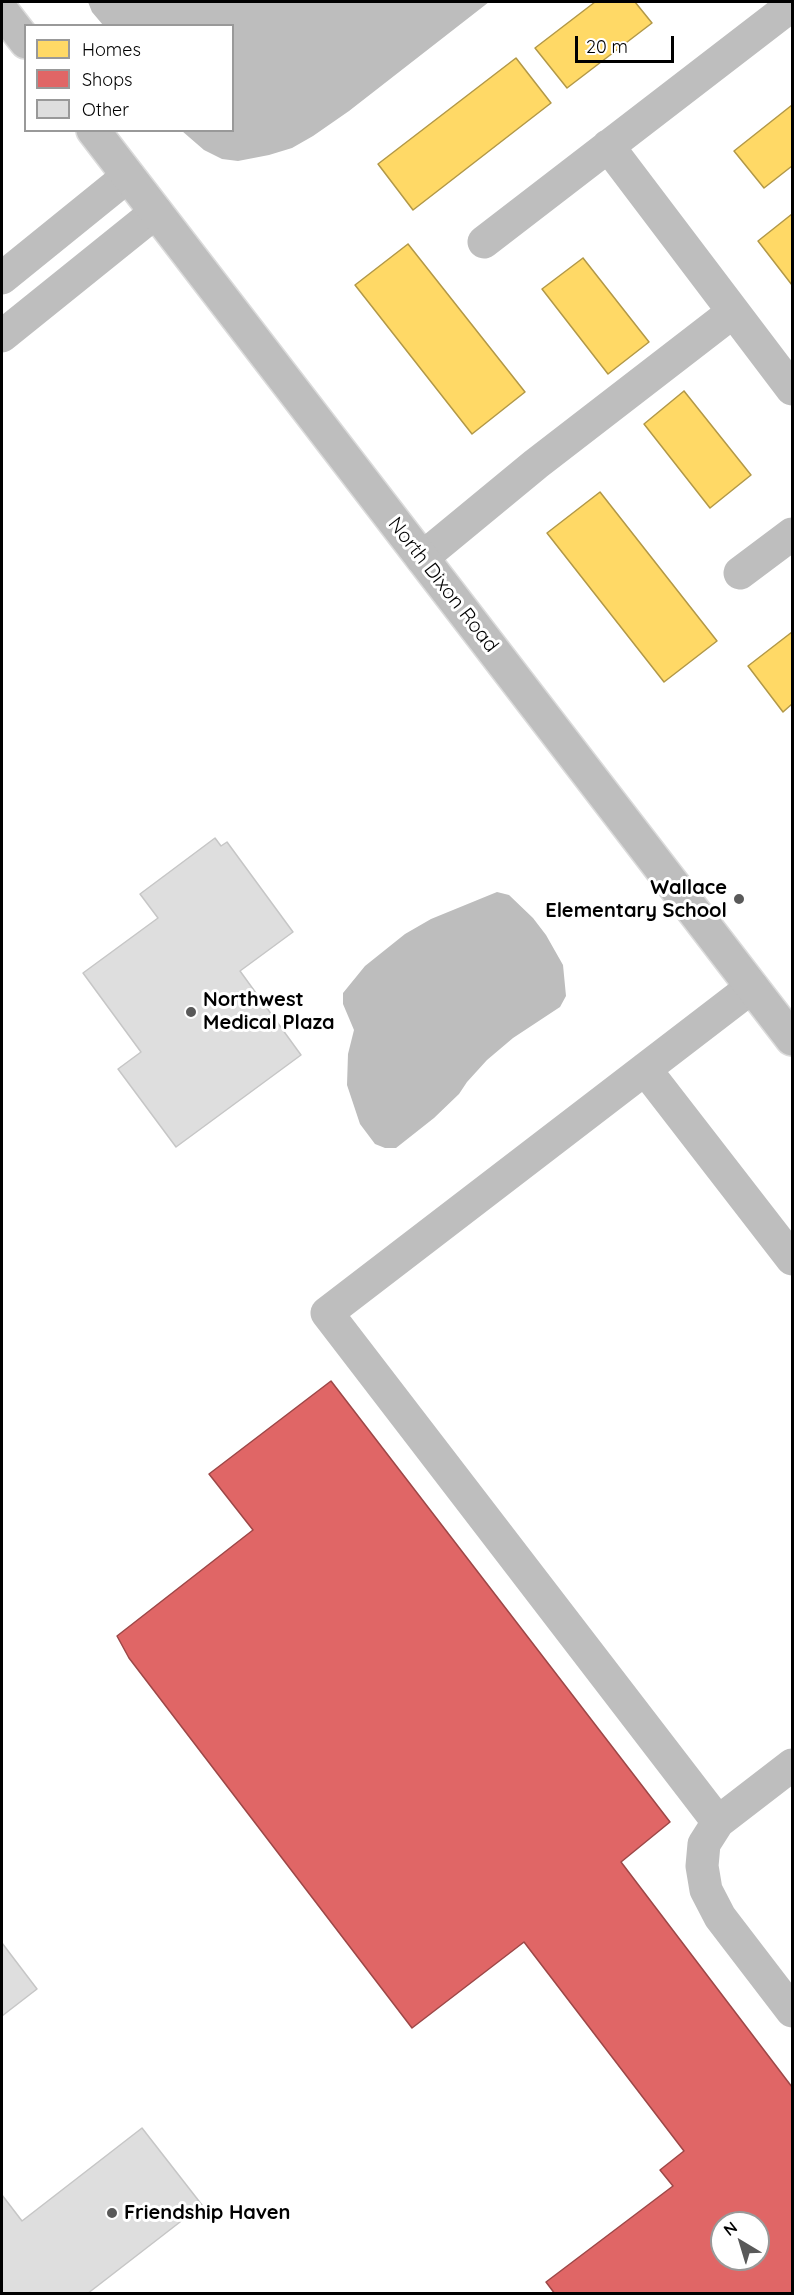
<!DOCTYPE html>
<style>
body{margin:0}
#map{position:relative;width:794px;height:2295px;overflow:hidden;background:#fff;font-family:Quicksand,sans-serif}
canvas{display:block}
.frame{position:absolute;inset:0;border:3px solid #000;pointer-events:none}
.legend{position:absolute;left:24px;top:24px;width:210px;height:108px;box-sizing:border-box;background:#fff;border:2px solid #999;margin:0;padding:8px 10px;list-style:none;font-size:18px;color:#000}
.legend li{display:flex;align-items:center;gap:12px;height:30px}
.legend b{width:30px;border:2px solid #999}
.north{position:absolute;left:710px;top:2211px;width:60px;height:60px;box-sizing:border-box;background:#fff;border:2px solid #999;border-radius:50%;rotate:322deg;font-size:16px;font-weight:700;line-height:24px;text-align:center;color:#000}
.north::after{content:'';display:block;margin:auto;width:21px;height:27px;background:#595959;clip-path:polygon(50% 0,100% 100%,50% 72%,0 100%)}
.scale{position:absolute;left:575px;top:36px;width:99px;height:27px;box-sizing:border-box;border:3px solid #000;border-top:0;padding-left:8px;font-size:18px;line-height:21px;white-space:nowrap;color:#000;-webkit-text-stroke:4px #fff;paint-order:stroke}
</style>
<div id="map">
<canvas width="794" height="2295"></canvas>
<div class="frame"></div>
<ul class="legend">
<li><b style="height:16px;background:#ffd966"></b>Homes</li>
<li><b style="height:16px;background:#e06666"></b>Shops</li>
<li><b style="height:16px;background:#dedede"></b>Other</li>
</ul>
<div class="north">N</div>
<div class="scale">20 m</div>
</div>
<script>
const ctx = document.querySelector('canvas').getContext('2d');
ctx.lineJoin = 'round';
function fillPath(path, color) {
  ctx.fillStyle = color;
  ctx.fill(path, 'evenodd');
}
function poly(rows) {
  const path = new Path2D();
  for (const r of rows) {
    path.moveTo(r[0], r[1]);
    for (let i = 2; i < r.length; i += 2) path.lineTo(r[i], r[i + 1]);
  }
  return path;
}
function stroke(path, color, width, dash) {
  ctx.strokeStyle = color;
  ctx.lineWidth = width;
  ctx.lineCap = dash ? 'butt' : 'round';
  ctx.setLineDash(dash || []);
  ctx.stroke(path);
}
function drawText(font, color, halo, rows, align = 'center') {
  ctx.font = font + ' Quicksand,sans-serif';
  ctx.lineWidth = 6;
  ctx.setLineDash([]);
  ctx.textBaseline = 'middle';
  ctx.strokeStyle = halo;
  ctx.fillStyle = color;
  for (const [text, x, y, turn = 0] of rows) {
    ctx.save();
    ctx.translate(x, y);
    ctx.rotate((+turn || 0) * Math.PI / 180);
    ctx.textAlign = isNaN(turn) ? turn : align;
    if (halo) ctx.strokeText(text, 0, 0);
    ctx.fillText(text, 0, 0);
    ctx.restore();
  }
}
const water = poly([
 [88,2,489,2,349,111,313,136,292,148,269,155,238,161,222,159,204,150,182,131,232,130,232,26,103,25,92,12],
 [497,892,509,895,533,918,546,935,563,965,566,996,560,1007,513,1038,487,1060,467,1082,459,1094,434,1118,396,1148,385,1148,375,1144,360,1124,347,1085,348,1054,354,1030,343,1004,343,993,365,966,405,934,431,919]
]);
const homes = poly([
 [595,2,635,2,652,23,567,88,535,48,595,2],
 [516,58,551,103,413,210,378,164,516,58],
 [792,105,792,166,764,188,734,151,792,105],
 [792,214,792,285,758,241,792,214],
 [408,244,525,392,472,434,355,285,408,244],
 [583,258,649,342,608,374,542,289,583,258],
 [684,391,751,475,710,508,644,424,684,391],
 [600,492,717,641,664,682,547,533,600,492],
 [792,632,792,704,783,712,748,666,792,632]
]);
const shops = poly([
 [331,1381,670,1822,621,1862,792,2087,792,2294,555,2294,546,2282,673,2186,660,2170,684,2151,524,1942,412,2028,129,1658,117,1636,253,1530,209,1474,331,1381],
 [722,2223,758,2223,758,2259,722,2259,722,2223]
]);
const building = poly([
 [215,838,221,846,227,842,293,932,240,971,301,1055,176,1147,118,1069,141,1052,83,973,158,918,140,894,215,838],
 [2,1943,37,1989,2,2016,2,1943],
 [142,2128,202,2205,87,2294,2,2294,2,2195,22,2221,142,2128]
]);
const minor = poly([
 [608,146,792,389],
 [484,242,792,5],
 [2,278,128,176],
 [2,336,156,212],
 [422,558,536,464,733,312],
 [740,573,792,534],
 [645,1069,792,1259],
 [792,1765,718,1822,704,1844,702,1866,706,1890,720,1917,792,2011],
 [718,1822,327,1313,752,987]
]);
const major = poly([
 [2,11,26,42],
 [93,130,792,1039]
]);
const markers = [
 [739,899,6,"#595959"],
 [191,1012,6,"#595959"],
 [112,2213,6,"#595959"]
];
const streetNames = [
 ["North Dixon Road",443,585,52]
];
const poiNames = [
 ["Wallace",727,888,"right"],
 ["Elementary School",727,911,"right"],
 ["Northwest",203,1000],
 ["Medical Plaza",203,1023],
 ["Friendship Haven",124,2213]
];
fillPath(water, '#bdbdbd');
fillPath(homes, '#ffd966');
stroke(homes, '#b29847', 1.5);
fillPath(shops, '#e06666');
stroke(shops, '#9d4747', 1.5);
fillPath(building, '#dedede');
stroke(building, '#c6c6c6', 1.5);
stroke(major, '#dbdbdb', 36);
stroke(minor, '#bebebe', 33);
stroke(major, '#bebebe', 33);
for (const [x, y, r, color] of markers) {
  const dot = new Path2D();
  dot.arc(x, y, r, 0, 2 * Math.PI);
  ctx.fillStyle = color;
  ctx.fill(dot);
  stroke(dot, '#fff', 2);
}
drawText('20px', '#000', '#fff', streetNames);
drawText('bold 20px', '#000', '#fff', poiNames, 'left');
</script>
